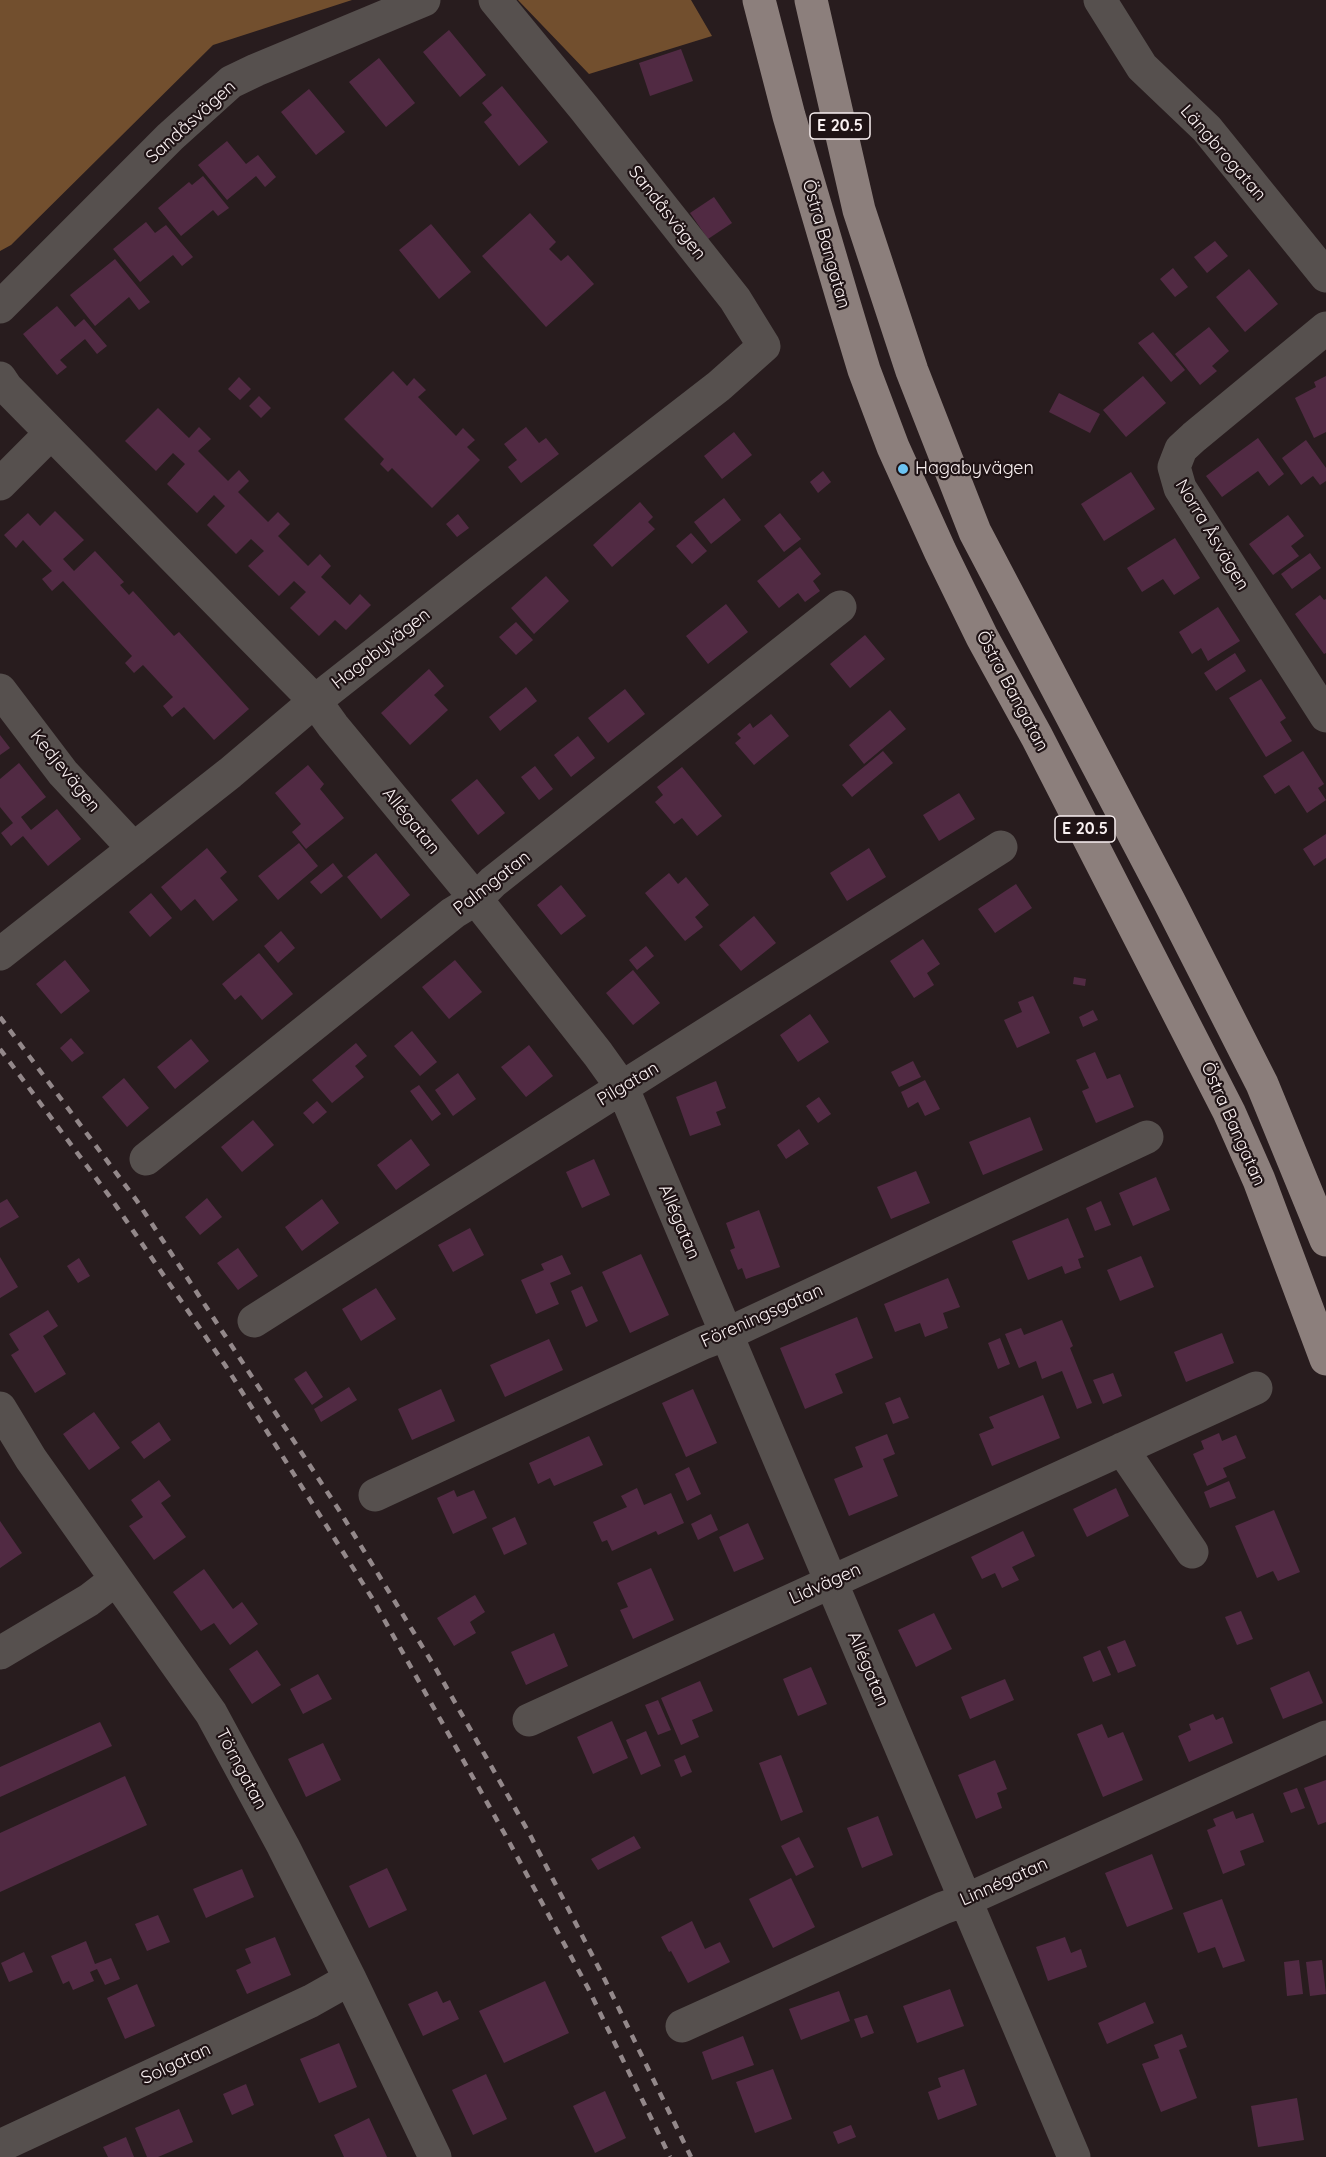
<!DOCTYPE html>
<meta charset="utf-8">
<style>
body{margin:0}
canvas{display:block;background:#281c1e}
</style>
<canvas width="1326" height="2157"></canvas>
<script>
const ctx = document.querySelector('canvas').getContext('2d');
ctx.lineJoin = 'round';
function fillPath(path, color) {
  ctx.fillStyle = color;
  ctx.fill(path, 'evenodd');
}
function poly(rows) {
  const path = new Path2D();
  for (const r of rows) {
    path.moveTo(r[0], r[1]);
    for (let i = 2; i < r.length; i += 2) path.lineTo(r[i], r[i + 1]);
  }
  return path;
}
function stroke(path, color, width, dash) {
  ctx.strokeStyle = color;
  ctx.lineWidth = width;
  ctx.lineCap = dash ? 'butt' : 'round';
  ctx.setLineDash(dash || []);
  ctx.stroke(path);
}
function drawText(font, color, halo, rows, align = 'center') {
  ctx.font = font + ' Quicksand,sans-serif';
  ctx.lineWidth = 4.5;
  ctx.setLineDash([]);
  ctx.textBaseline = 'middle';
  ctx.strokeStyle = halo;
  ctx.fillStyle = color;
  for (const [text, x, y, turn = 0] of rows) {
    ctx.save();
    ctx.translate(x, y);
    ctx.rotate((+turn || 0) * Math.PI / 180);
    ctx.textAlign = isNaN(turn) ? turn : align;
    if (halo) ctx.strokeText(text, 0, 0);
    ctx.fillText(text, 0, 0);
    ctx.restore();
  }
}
const forest = poly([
 [0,0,352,0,213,45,11,245,0,251],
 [518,0,691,0,712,36,589,74]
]);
const building = poly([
 [449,30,486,75,460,97,423,52],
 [681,49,693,81,650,96,639,63],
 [379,58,415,103,386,127,349,82],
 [502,86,548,142,519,166,484,122,492,115,482,103],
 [309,89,345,132,316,155,281,112],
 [227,141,246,164,258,155,276,177,265,187,256,176,227,200,198,165],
 [203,176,229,208,218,216,213,210,181,236,158,208,189,182,192,185],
 [714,197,732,223,708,239,690,213],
 [530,213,556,242,549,249,561,261,568,255,594,284,546,327,482,256],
 [146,222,155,233,166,225,193,257,182,266,173,255,140,282,113,249],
 [431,224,471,272,439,299,399,250],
 [1215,241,1228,256,1207,273,1194,257],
 [115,259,150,302,139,310,129,297,95,326,70,295],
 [1173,268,1188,287,1175,297,1160,279],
 [1249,269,1278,304,1245,332,1216,297],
 [57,306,75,327,84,319,107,346,97,354,85,339,60,360,67,367,57,375,23,334],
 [1209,327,1229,351,1212,366,1217,371,1200,385,1175,354],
 [1153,332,1185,370,1171,382,1138,343],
 [393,371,407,386,414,378,426,390,418,397,456,436,463,428,475,440,467,447,480,460,432,508,392,468,388,472,380,464,384,459,344,419],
 [1143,376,1166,403,1126,437,1103,410],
 [1326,376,1326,432,1314,438,1295,398,1316,387,1314,382],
 [239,377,251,389,240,400,228,389],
 [1059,393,1100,414,1090,433,1049,412],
 [259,396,271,408,261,418,249,406],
 [158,408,189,438,199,427,211,439,198,451,228,481,239,470,249,481,238,492,268,522,278,512,290,524,278,536,308,566,320,554,331,566,321,577,350,605,360,594,371,605,346,630,335,620,319,636,290,608,306,592,294,581,279,596,248,566,264,551,251,539,236,554,207,525,225,506,214,495,197,513,167,484,185,464,173,453,156,471,125,441],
 [526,427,539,443,546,438,559,454,521,483,508,467,517,460,504,444],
 [734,432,752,455,722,479,704,456],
 [1258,438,1284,474,1269,486,1258,471,1222,497,1206,476],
 [1306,440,1326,468,1326,481,1320,485,1313,476,1301,485,1282,458],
 [823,471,831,482,818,493,810,482],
 [1131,472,1155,509,1104,541,1081,504],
 [724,498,741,520,711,544,694,522],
 [640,502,653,517,648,522,655,529,612,567,593,545],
 [55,511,84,540,63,559,74,571,95,551,124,582,120,585,129,595,133,591,174,636,179,632,249,709,214,740,184,707,172,717,163,706,173,697,143,665,134,673,125,663,132,656,63,581,52,591,42,579,52,571,23,540,16,548,4,535,28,513,40,526],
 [780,513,801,539,784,552,764,526],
 [458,514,469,528,457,537,446,524],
 [1288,515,1304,536,1291,546,1299,556,1273,575,1249,544],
 [691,533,707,551,692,564,676,546],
 [1175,538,1200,578,1174,595,1163,579,1142,592,1127,568],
 [800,547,821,574,813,581,820,591,805,602,798,593,779,608,757,581],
 [1310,553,1321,568,1292,589,1281,574],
 [546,576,569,601,534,634,511,608],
 [1320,595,1324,600,1326,599,1326,653,1324,654,1295,614],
 [726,604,748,632,708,664,686,636],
 [1218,607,1240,641,1208,661,1201,648,1192,654,1179,632],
 [516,622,533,640,516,655,499,637],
 [865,635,885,659,850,688,830,664],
 [1235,653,1246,671,1216,691,1204,673],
 [429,669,444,686,434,695,448,710,410,745,381,713],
 [1261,679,1286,718,1280,722,1292,741,1266,757,1229,698],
 [526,687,537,701,500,731,489,717],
 [625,689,645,714,608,743,588,718],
 [890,710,906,729,864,764,849,745],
 [771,714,789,736,754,765,735,743,741,738,737,734,750,723,753,728],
 [0,735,10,748,0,755],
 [578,736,595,758,571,777,554,755],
 [883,751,893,763,852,797,842,785],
 [1303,751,1324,784,1318,788,1326,800,1307,813,1289,785,1275,794,1263,776],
 [19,763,46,797,21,817,31,830,57,809,81,839,48,866,23,836,11,846,1,833,13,823,0,807,0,779],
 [308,765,324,784,320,789,344,818,306,849,292,832,301,824,275,793],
 [535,766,553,789,539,800,521,777],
 [682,767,722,816,697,836,682,818,674,824,655,802,663,795,657,787],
 [477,779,505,813,478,835,451,800],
 [959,793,975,819,939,841,923,815],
 [1326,834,1326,858,1314,866,1303,849],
 [299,843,318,866,278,900,258,876],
 [207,848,227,872,220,878,238,900,213,921,195,899,181,911,161,887],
 [869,848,886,877,847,901,830,873],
 [376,853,410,895,381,919,347,877],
 [333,863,343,876,321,894,310,882],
 [669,873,678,884,686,877,709,905,695,917,703,927,685,941,645,893],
 [1016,884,1032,908,995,933,978,909],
 [561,885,586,916,561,935,537,905],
 [151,893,172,918,150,937,129,912],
 [754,916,776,943,741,971,719,945],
 [281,931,295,948,278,963,264,946],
 [923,939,940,964,927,973,934,985,914,998,890,961],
 [646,946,654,956,637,970,629,960],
 [259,953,293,994,262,1020,241,995,235,1000,222,984],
 [65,960,90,991,61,1014,36,984],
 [455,960,482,992,449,1019,422,987],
 [633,970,660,1003,633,1025,606,993],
 [1074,977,1086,979,1085,986,1073,984],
 [1033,996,1050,1033,1017,1048,1004,1020,1022,1012,1018,1002],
 [1093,1010,1098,1020,1083,1027,1079,1017],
 [810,1014,829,1042,798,1062,780,1035],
 [412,1031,437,1062,420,1076,394,1046],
 [71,1038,84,1053,72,1062,60,1048],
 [191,1039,209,1061,175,1089,157,1067],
 [356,1043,367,1056,355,1066,364,1077,332,1103,312,1080],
 [529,1045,553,1076,526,1097,501,1067],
 [1095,1052,1107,1079,1120,1074,1134,1107,1096,1123,1082,1091,1089,1088,1076,1060],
 [913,1061,921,1077,899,1087,891,1072],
 [458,1073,476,1099,453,1116,435,1090],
 [124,1078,149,1108,127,1127,102,1097],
 [925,1080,940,1109,925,1116,918,1102,908,1108,901,1092],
 [716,1081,726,1108,716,1112,721,1125,690,1136,676,1097],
 [419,1085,441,1114,432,1121,410,1091],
 [819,1097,831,1114,818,1123,806,1106],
 [317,1101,327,1112,313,1124,303,1113],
 [1030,1117,1043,1150,983,1175,969,1142],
 [253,1120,274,1145,242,1172,221,1147],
 [799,1129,809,1144,786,1159,777,1145],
 [411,1139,430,1165,396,1190,377,1165],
 [594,1159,610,1195,582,1208,566,1172],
 [916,1171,930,1203,891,1219,877,1187],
 [1156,1177,1170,1210,1133,1226,1119,1193],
 [207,1198,222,1217,200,1235,185,1217],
 [7,1199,19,1217,0,1228,0,1203],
 [322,1199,339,1223,302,1251,285,1227],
 [1101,1201,1111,1225,1095,1231,1086,1208],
 [759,1210,780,1267,746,1279,742,1268,738,1270,730,1250,735,1248,726,1223],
 [1068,1218,1084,1257,1078,1259,1081,1268,1065,1274,1062,1266,1028,1280,1012,1241],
 [470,1228,484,1255,453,1272,438,1245],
 [238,1248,258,1276,238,1290,217,1263],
 [641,1254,669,1315,630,1333,602,1272],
 [562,1255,571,1274,550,1283,559,1304,536,1314,521,1280,544,1270,541,1264],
 [1141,1256,1154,1287,1120,1301,1107,1270],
 [0,1257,18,1287,0,1298],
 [79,1258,90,1276,78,1283,67,1266],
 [948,1278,960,1307,943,1313,948,1328,925,1337,920,1323,895,1332,884,1304],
 [582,1286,598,1321,586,1327,571,1291],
 [376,1288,396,1319,361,1341,342,1309],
 [48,1310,58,1326,43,1336,66,1374,35,1393,11,1355,19,1350,9,1334],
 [857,1317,873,1358,835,1374,843,1393,805,1409,780,1348],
 [1062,1320,1073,1346,1070,1348,1092,1403,1077,1409,1062,1371,1042,1379,1036,1361,1019,1368,1005,1334,1021,1328,1024,1335],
 [1222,1333,1234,1363,1186,1382,1174,1352],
 [1000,1338,1010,1364,998,1369,988,1343],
 [549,1339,563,1370,505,1397,490,1365],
 [306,1371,323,1397,312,1405,294,1379],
 [1113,1373,1122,1396,1103,1404,1093,1380],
 [349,1387,357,1400,321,1422,314,1409],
 [441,1389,455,1421,412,1440,398,1409],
 [693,1389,717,1443,686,1457,662,1403],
 [1043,1395,1060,1438,992,1466,979,1434,994,1428,989,1417],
 [900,1397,909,1418,893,1424,885,1403],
 [94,1412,120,1448,89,1470,63,1434],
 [159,1422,171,1440,144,1459,131,1442],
 [1219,1433,1222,1441,1236,1435,1246,1458,1223,1468,1227,1477,1207,1486,1193,1454,1204,1449,1201,1441],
 [887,1434,895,1454,883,1459,898,1496,849,1516,834,1479,863,1467,855,1447],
 [589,1436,603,1465,554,1486,550,1478,538,1484,529,1463],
 [689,1467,701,1494,687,1501,675,1474],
 [159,1480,171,1496,161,1503,186,1537,154,1560,129,1526,143,1517,131,1500],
 [1229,1481,1236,1498,1210,1508,1204,1492],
 [637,1488,644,1505,671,1493,684,1523,658,1535,656,1531,612,1551,607,1540,602,1542,593,1522,627,1507,621,1496],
 [1116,1488,1129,1516,1087,1537,1073,1509],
 [454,1490,457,1497,474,1490,487,1518,453,1534,437,1498],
 [1274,1510,1300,1572,1278,1581,1273,1571,1257,1578,1235,1526],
 [711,1514,718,1530,698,1540,691,1524],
 [515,1517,527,1544,504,1555,492,1528],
 [0,1521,22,1553,0,1568],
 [748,1523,764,1559,734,1572,719,1537],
 [1023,1531,1035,1556,1012,1567,1019,1580,1002,1588,995,1573,982,1579,971,1557],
 [651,1568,674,1620,633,1639,620,1610,628,1607,617,1583],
 [204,1569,233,1609,242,1602,258,1624,230,1645,214,1623,201,1631,173,1592],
 [475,1595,485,1612,470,1622,476,1633,454,1646,437,1618],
 [1241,1611,1253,1639,1237,1645,1225,1617],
 [934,1613,952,1649,916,1667,898,1630],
 [554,1633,568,1666,526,1685,511,1652],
 [1125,1640,1136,1666,1118,1673,1107,1647],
 [257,1650,281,1685,252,1704,229,1669],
 [1100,1650,1111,1675,1093,1682,1083,1657],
 [811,1667,827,1704,798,1716,783,1679],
 [1309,1671,1323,1703,1283,1719,1270,1688],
 [318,1674,332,1699,303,1714,290,1689],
 [1005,1679,1014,1700,970,1719,961,1697],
 [700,1681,713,1711,692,1720,699,1737,681,1745,661,1698],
 [658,1700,671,1730,658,1735,645,1705],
 [1213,1714,1216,1720,1223,1717,1233,1743,1189,1762,1178,1736,1191,1730,1189,1724],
 [612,1721,628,1758,593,1774,577,1737],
 [100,1722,112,1746,0,1797,0,1767],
 [1102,1724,1108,1738,1123,1732,1143,1780,1103,1797,1077,1734],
 [646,1731,661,1766,641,1775,626,1740],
 [323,1743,341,1780,306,1797,288,1759],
 [685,1755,692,1772,681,1777,674,1760],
 [781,1755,803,1812,781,1821,759,1763],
 [995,1760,1007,1789,997,1793,1002,1808,976,1819,958,1775],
 [125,1776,147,1825,0,1892,0,1833],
 [1326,1780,1326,1822,1318,1825,1304,1788],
 [1297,1788,1305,1808,1291,1813,1283,1793],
 [1233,1811,1236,1819,1253,1813,1264,1842,1240,1851,1245,1865,1223,1874,1207,1830,1216,1826,1213,1819],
 [878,1816,893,1855,862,1868,847,1828],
 [634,1836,641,1848,598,1870,591,1859],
 [799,1837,814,1867,796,1876,781,1846],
 [1152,1854,1173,1909,1127,1927,1105,1873],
 [387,1868,407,1910,369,1928,349,1886],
 [242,1869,254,1897,206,1918,193,1889],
 [791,1878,815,1927,773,1948,749,1899],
 [1222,1899,1245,1961,1223,1968,1215,1947,1198,1953,1183,1913],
 [158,1915,170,1942,147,1951,135,1924],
 [692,1921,705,1949,720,1942,730,1962,688,1983,671,1951,669,1952,661,1937],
 [275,1937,291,1975,247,1994,236,1970,251,1963,245,1949],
 [1065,1937,1071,1953,1081,1949,1087,1967,1048,1981,1036,1947],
 [86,1941,95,1964,111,1958,120,1979,105,1985,97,1969,90,1972,94,1981,73,1990,69,1981,63,1984,51,1956],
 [24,1952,33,1972,9,1982,1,1963],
 [1299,1960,1303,1994,1287,1996,1284,1962],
 [1322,1960,1326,1994,1310,1996,1306,1962],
 [545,1981,569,2033,504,2063,479,2011],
 [137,1984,155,2026,125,2039,107,1998],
 [950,1989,964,2026,917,2043,903,2006],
 [437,1991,443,2003,450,2000,459,2019,423,2036,408,2004],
 [839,1991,850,2021,801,2040,789,2009],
 [1145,2002,1154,2023,1107,2044,1098,2023],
 [867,2015,874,2033,861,2038,854,2019],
 [1182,2034,1187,2047,1179,2050,1197,2098,1161,2112,1142,2064,1159,2058,1154,2045],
 [743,2036,754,2065,712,2080,702,2052],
 [339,2043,357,2087,319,2103,300,2059],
 [773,2069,792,2119,755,2133,736,2082],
 [964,2069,977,2105,938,2120,928,2092,941,2087,938,2078],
 [486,2074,507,2119,473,2135,452,2090],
 [246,2084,254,2105,232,2115,223,2094],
 [605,2091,626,2138,595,2153,573,2106],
 [1297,2098,1304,2140,1258,2147,1251,2106],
 [179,2109,193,2142,158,2157,147,2157,135,2128],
 [369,2118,387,2157,344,2157,334,2135],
 [851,2125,856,2137,838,2144,833,2132],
 [126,2137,134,2157,108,2157,103,2147]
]);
const minor = poly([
 [1100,0,1142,67,1207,129,1326,276],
 [0,307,170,137,231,82,256,70,424,0],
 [1326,328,1194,437,1181,449,1174,467,1180,488,1326,716],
 [0,378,6,387,315,701,333,726,476,899,598,1054,623,1089,1074,2157],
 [0,484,51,433],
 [0,690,63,773,134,849],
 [0,954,230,773,315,701,475,575,719,386,764,346,735,299,584,108,495,0],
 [146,1159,453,913,476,899,493,882,840,607],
 [254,1321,1001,847],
 [0,1408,31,1459,211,1713,283,1846,350,1979,435,2157],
 [1122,1449,1192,1552],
 [375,1495,703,1343,727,1334,1147,1137],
 [0,1653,89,1600,115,1580],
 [529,1720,1256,1388],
 [682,2026,943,1908,966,1900,1326,1737],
 [0,2146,311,2001,350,1979]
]);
const major = poly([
 [759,0,789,116,843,300,864,370,893,447,940,551,982,637,1037,737,1229,1112,1259,1180,1326,1359],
 [811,0,859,210,912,371,975,532,1169,901,1262,1084,1326,1240]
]);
const rail = poly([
 [0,1017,137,1201,339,1510,436,1669,528,1831,605,1980,691,2157],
 [0,1049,110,1197,225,1365,372,1598,507,1838,588,1988,670,2157]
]);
const markers = [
 [903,469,6,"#6cc3f2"]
];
const shields = [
 [840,126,60],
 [1085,829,60]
];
const shieldNames = [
 ["E 20.5",840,126],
 ["E 20.5",1085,829]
];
const streetNames = [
 ["Sandåsvägen",191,122,-42],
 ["Längbrogatan",1223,153,49],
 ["Sandåsvägen",667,213,52],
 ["Östra Bangatan",826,244,74],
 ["Norra Åsvägen",1212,535,59],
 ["Hagabyvägen",381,649,-38],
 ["Östra Bangatan",1012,691,62],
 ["Kedjevägen",65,771,51],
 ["Allégatan",411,821,51],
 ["Palmgatan",492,883,-38],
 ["Pilgatan",628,1084,-31],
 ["Östra Bangatan",1233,1124,66],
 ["Allégatan",679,1222,67],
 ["Föreningsgatan",762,1316,-24],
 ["Lidvägen",825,1584,-24],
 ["Allégatan",868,1669,67],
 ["Törngatan",241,1769,62],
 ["Linnégatan",1004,1882,-24],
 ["Solgatan",176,2064,-25]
];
const poiNames = [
 ["Hagabyvägen",915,469]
];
fillPath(forest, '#724f2e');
fillPath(building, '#512a43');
stroke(minor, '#56504e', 33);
stroke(major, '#8c7f7c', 33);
stroke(rail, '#93888a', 4.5, [8, 8]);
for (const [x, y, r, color] of markers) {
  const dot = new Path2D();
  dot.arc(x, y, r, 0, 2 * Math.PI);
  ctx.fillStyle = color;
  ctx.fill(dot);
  stroke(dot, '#1f1315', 2);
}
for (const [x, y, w] of shields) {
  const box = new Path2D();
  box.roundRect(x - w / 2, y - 13, w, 26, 4.5);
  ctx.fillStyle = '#1f1315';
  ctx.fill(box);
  stroke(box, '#faf1f2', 1.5);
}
drawText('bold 16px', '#faf1f2', null, shieldNames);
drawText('18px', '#faf1f2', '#1f1315', streetNames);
drawText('18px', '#faf1f2', '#1f1315', poiNames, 'left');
</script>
